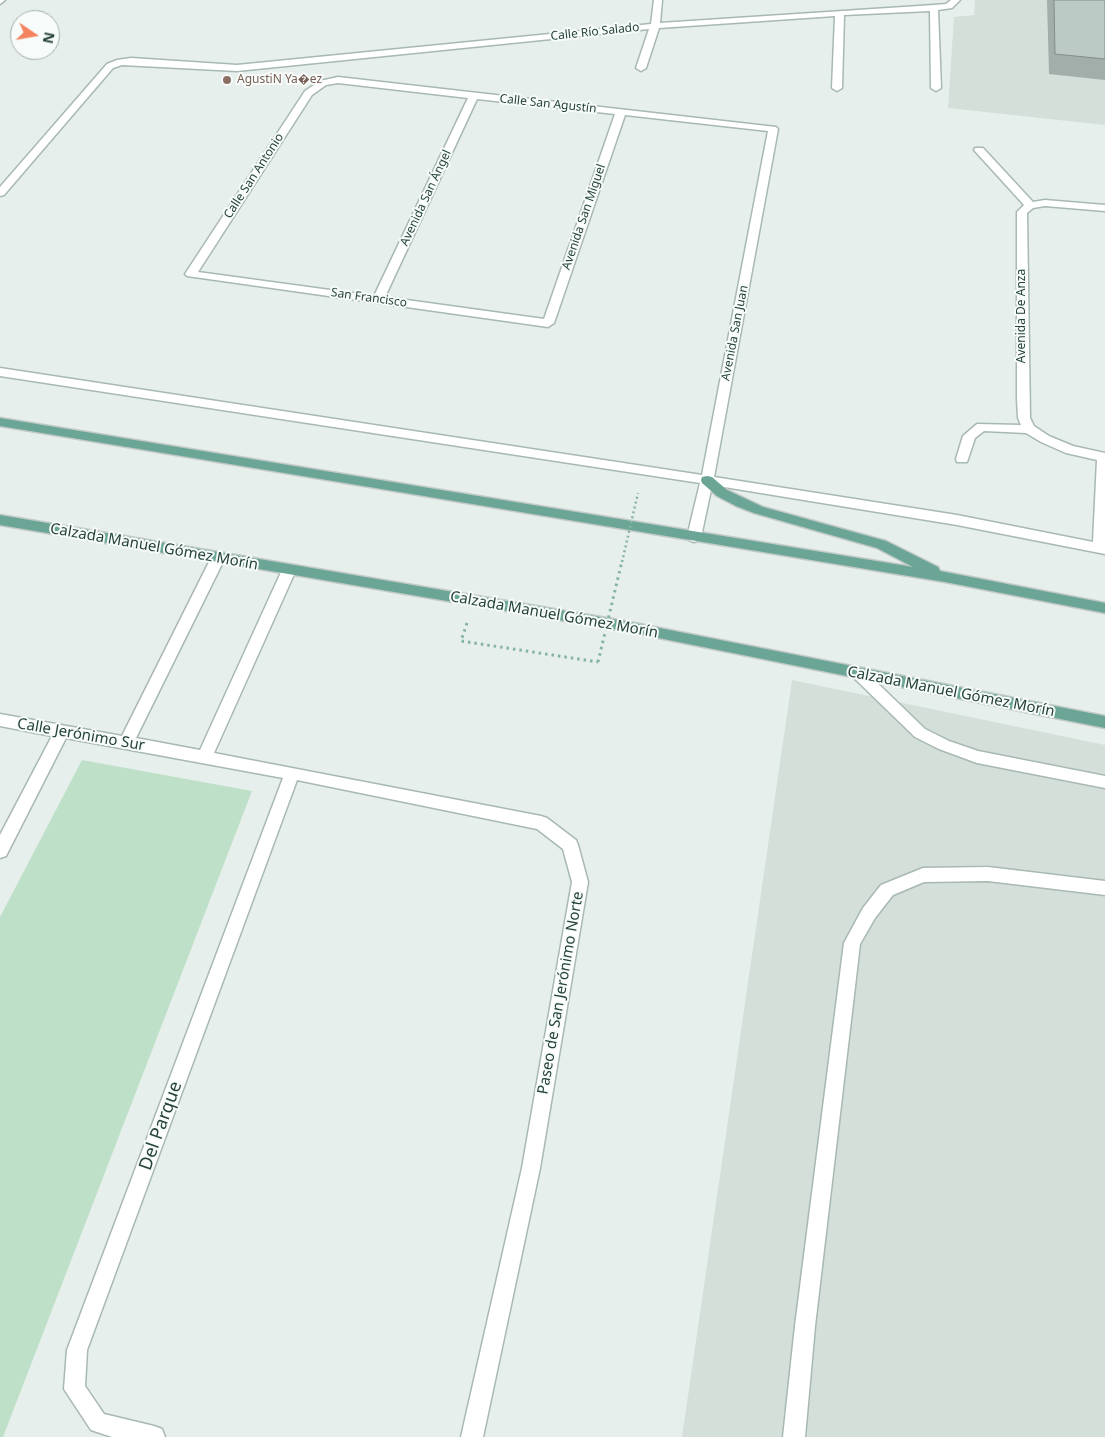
<!DOCTYPE html>
<meta charset="utf-8">
<style>
body{margin:0}
#map{position:relative;width:1105px;height:1437px;overflow:hidden;background:#e6efeb;font-family:"Noto Sans",sans-serif}
canvas{display:block}
.north{position:absolute;left:10px;top:10px;width:50px;height:50px;box-sizing:border-box;background:#f7fbf9;border:1px solid #a3b1ad;border-radius:50%;rotate:102deg;font-size:14px;font-weight:700;line-height:20px;text-align:center;color:#24423a}
.north::after{content:'';display:block;margin:auto;width:18px;height:22px;background:#f4845f;clip-path:polygon(50% 0,100% 100%,50% 72%,0 100%)}
</style>
<div id="map">
<canvas width="1105" height="1437"></canvas>
<div class="north">N</div>
</div>
<script>
const ctx = document.querySelector('canvas').getContext('2d');
ctx.lineJoin = 'round';
function fillPath(path, color) {
  ctx.fillStyle = color;
  ctx.fill(path, 'evenodd');
}
function poly(rows) {
  const path = new Path2D();
  for (const r of rows) {
    path.moveTo(r[0], r[1]);
    for (let i = 2; i < r.length; i += 2) path.lineTo(r[i], r[i + 1]);
  }
  return path;
}
function stroke(path, color, width, dash) {
  ctx.strokeStyle = color;
  ctx.lineWidth = width;
  ctx.lineCap = dash ? 'butt' : 'round';
  ctx.setLineDash(dash || []);
  ctx.stroke(path);
}
function drawText(font, color, halo, rows, align = 'center') {
  ctx.font = font + ' "Noto Sans",sans-serif';
  ctx.lineWidth = 4;
  ctx.setLineDash([]);
  ctx.textBaseline = 'middle';
  ctx.strokeStyle = halo;
  ctx.fillStyle = color;
  for (const [text, x, y, turn = 0] of rows) {
    ctx.save();
    ctx.translate(x, y);
    ctx.rotate((+turn || 0) * Math.PI / 180);
    ctx.textAlign = isNaN(turn) ? turn : align;
    if (halo) ctx.strokeText(text, 0, 0);
    ctx.fillText(text, 0, 0);
    ctx.restore();
  }
}
const built = poly([
 [975,0,1105,0,1105,125,948,108,954,17,974,15],
 [792,680,1105,745,1105,1437,682,1437]
]);
const green = poly([
 [82,760,252,791,3,1437,0,1437,0,917]
]);
const path = poly([
 [467,623,461,641,598,662]
]);
const minor = poly([
 [0,0,5,0,0,4,0,0],
 [654,0,662,0,660,23,934,5,946,4,951,0,960,0,952,8,938,10,941,88,936,91,931,88,930,11,844,15,842,88,837,91,832,88,835,16,659,28,646,68,641,71,636,68,649,29,237,71,122,65,113,68,4,195,0,196,0,187,107,64,117,60,131,58,237,65,651,24,654,0],
 [338,77,776,127,778,129,714,477,957,515,1093,542,1097,460,1066,453,1041,442,1026,433,984,431,975,438,967,462,957,462,956,459,963,436,977,424,1021,425,1018,418,1017,399,1017,212,1024,205,974,150,975,148,983,148,1033,202,1045,200,1105,205,1105,211,1045,206,1033,208,1027,213,1030,418,1034,426,1049,436,1073,446,1105,453,1105,554,957,525,712,485,701,537,699,540,694,542,689,540,687,537,700,483,0,376,0,368,702,475,768,131,625,115,554,323,548,327,187,276,185,274,305,91,320,81,338,77],
 [338,83,468,98,374,296,198,272,312,95,326,85,338,83],
 [477,99,615,114,544,319,385,297,477,99],
 [218,553,223,555,225,558,136,738,200,750,282,570,284,566,289,565,294,566,296,570,214,753,541,816,547,818,576,840,578,845,588,882,540,1168,483,1437,461,1437,522,1168,572,882,563,849,537,829,297,780,87,1350,85,1386,104,1414,154,1426,162,1429,165,1437,112,1437,91,1430,64,1389,67,1350,283,778,66,738,6,856,0,858,0,835,52,736,0,726,0,714,122,736,211,558,213,555,218,553],
 [859,668,864,670,925,729,949,741,978,751,1105,776,1105,788,977,763,939,749,915,737,854,678,852,674,854,670,859,668],
 [988,867,1105,881,1105,895,988,881,924,882,893,895,875,918,860,944,815,1326,805,1437,783,1437,795,1326,844,943,863,908,881,885,923,868,988,867]
]);
const major = poly([
 [0,418,913,567,877,548,754,513,736,506,717,496,702,483,701,480,702,477,707,476,712,477,727,490,763,507,886,541,938,567,940,571,1105,603,1105,613,945,582,0,426,0,418],
 [0,515,624,621,1105,716,1105,728,624,631,0,525,0,515]
]);
const pathBridgeFar1 = poly([
 [622,562,638,493]
]);
const pathBridge = poly([
 [598,662,622,561]
]);
const wall = poly([
 [1047,0,1105,0,1105,80,1049,74]
]);
const building = poly([
 [1054,0,1105,0,1105,59,1055,54,1054,0]
]);
const markers = [
 [227,80,5,"#8d6e63"]
];
const farStreetnames = [
 ["Calle Río Salado",595,32,-6],
 ["Calle San Agustín",548,104,6],
 ["Calle San Antonio",254,176,-57],
 ["Avenida San Ángel",426,198,-65],
 ["Avenida San Miguel",584,217,-71],
 ["San Francisco",369,298,8],
 ["Avenida De Anza",1022,316,-90],
 ["Avenida San Juan",735,333,-79]
];
const farEducationnames = [
 ["AgustiN Ya�ez",237,80]
];
const streetNames = [
 ["Calzada Manuel Gómez Morín",154,547,10],
 ["Calzada Manuel Gómez Morín",554,615,10],
 ["Calzada Manuel Gómez Morín",951,692,11],
 ["Calle Jerónimo Sur",81,735,10],
 ["Paseo de San Jerónimo Norte",561,993,-80]
];
const nearStreetnames = [
 ["Del Parque",161,1126,-70]
];
fillPath(built, '#d4dfda');
fillPath(green, '#bfe0c8');
stroke(minor, '#a8b8b2', 3);
stroke(major, '#c2cac8', 3);
stroke(path, '#86b3a5', 3, [2.5, 4]);
fillPath(minor, '#fff');
fillPath(major, '#6aa596');
stroke(pathBridgeFar1, '#86b3a5', 2.5, [2, 3]);
stroke(pathBridge, '#86b3a5', 3, [2.5, 4]);
fillPath(wall, '#a1aea9');
fillPath(building, '#bbcac4');
stroke(building, '#838d89', 1);
for (const [x, y, r, color] of markers) {
  const dot = new Path2D();
  dot.arc(x, y, r, 0, 2 * Math.PI);
  ctx.fillStyle = color;
  ctx.fill(dot);
  stroke(dot, '#f7fbf9', 2);
}
drawText('12px', '#24423a', '#f7fbf9', farStreetnames);
drawText('12px', '#785e54', '#f7fbf9', farEducationnames, 'left');
drawText('15px', '#24423a', '#f7fbf9', streetNames);
drawText('18px', '#24423a', '#f7fbf9', nearStreetnames);
</script>
